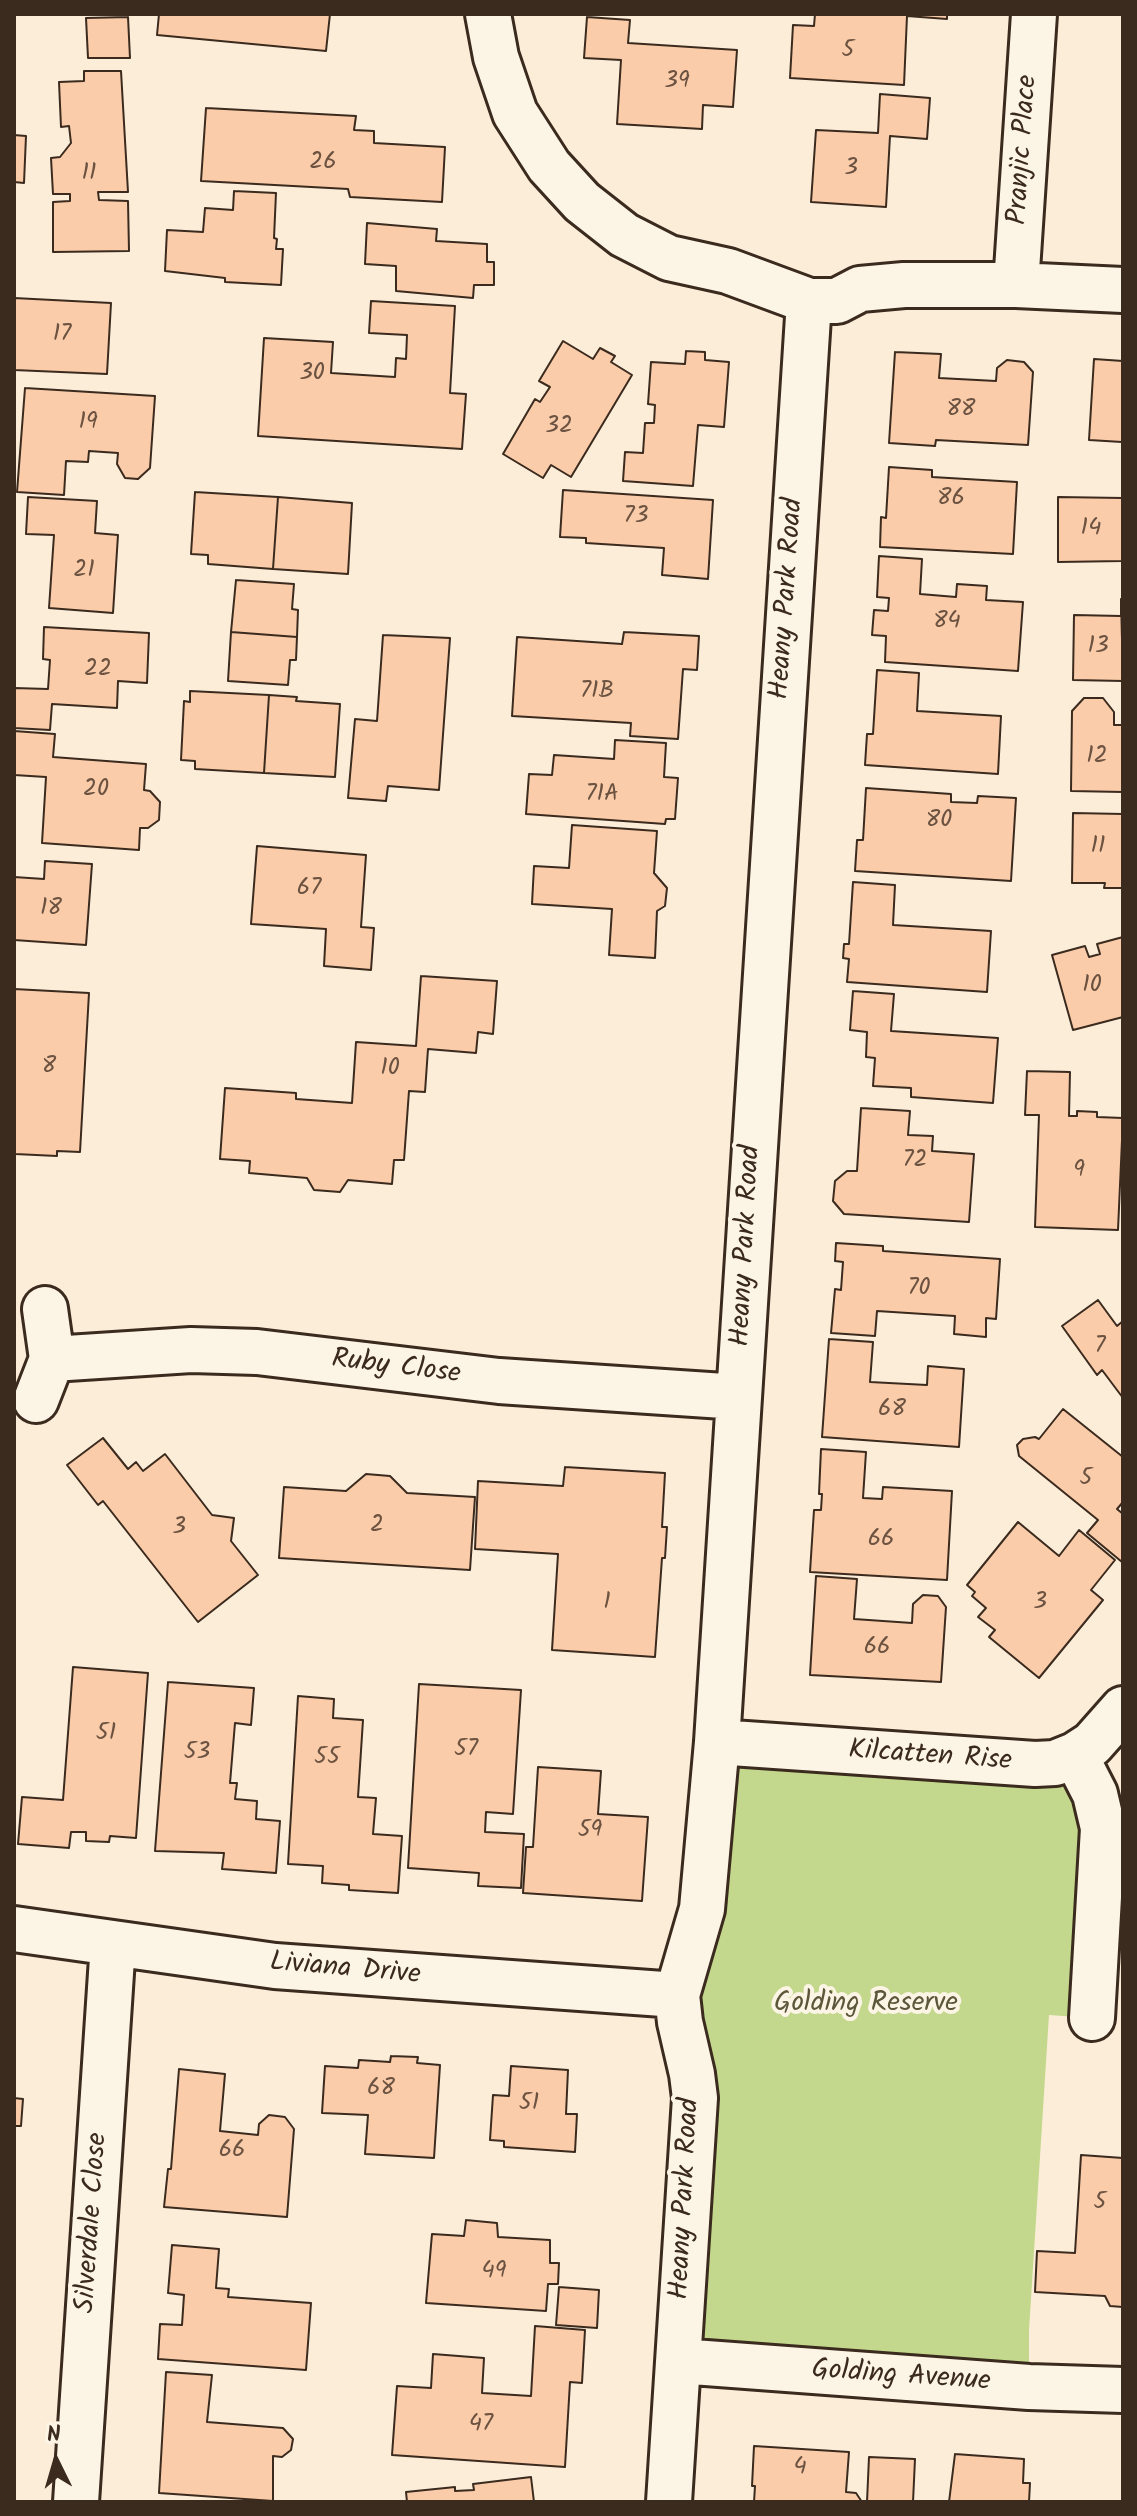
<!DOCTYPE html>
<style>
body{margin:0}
#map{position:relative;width:1137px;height:2516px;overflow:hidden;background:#fcedd9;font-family:Kalam,sans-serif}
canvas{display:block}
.frame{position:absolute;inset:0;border:16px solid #3b2a1e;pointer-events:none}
.north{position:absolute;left:16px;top:2420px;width:80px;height:80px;-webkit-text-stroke:6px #fcf5e5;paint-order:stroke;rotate:355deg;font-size:22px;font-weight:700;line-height:32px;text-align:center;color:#3b2a1e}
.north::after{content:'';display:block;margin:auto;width:28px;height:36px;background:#3b2a1e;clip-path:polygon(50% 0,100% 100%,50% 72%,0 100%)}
</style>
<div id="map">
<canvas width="1137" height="2516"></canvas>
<div class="frame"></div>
<div class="north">N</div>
</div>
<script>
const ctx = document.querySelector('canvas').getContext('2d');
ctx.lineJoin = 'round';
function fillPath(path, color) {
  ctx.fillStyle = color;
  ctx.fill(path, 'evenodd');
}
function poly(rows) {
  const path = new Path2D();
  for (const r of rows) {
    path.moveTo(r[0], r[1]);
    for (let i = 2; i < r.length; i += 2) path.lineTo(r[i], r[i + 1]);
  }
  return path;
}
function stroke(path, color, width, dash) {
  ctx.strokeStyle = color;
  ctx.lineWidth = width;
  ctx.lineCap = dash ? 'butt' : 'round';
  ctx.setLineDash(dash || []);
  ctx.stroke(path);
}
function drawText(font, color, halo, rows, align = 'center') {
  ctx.font = font + ' Kalam,sans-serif';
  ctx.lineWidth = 8;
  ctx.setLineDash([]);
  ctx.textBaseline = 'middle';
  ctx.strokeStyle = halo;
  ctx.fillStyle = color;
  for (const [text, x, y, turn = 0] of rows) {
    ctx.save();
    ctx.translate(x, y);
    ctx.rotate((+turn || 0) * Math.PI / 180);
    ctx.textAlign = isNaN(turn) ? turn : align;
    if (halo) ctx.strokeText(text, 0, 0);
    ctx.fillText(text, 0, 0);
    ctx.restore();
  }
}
const green = poly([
 [717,1742,1026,1764,1095,1794,1092,2018,1049,2015,1029,2330,1029,2387,679,2361,683,1973]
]);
const building = poly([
 [159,14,330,14,326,51,157,35,159,14],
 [815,14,947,14,947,19,907,16,904,85,790,78,793,25,814,26,815,14],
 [128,17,130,58,88,58,86,18,128,17],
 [587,17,630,20,628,43,737,50,733,107,703,105,702,129,617,124,621,60,584,58,587,17],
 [84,71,121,71,128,192,98,192,99,200,128,201,129,251,53,252,53,202,70,201,70,194,53,194,51,158,60,157,71,143,69,126,61,127,59,82,84,81,84,71],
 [880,94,930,98,927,139,890,136,886,207,811,202,816,130,878,133,880,94],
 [206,108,356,116,354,130,374,131,374,143,445,147,442,202,350,197,348,189,201,181,206,108],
 [14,135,26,136,24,183,14,182,14,135],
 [234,191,276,193,274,238,277,239,276,249,283,249,281,285,225,282,225,278,165,271,167,230,203,232,205,208,233,210,234,191],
 [367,223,437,229,436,241,487,244,487,262,494,262,494,285,474,285,473,298,396,291,396,266,365,264,367,223],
 [14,298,111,303,107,374,14,370,14,298],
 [371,301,455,306,450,393,466,394,462,449,258,436,264,338,333,342,331,373,395,377,396,358,406,359,407,335,369,333,371,301],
 [563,341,593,359,600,348,615,356,611,362,632,375,571,477,551,465,543,478,503,454,535,399,540,402,550,387,539,381,563,341],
 [686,351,705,352,705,360,729,362,724,427,698,425,693,486,623,481,625,452,643,453,645,423,654,423,655,405,648,404,651,362,685,364,686,351],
 [895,352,941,354,939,378,996,381,997,368,1007,360,1024,362,1033,372,1028,445,936,440,935,446,889,443,895,352],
 [1094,359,1123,361,1122,442,1089,440,1094,359],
 [25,388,155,396,150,468,138,479,125,478,117,464,118,453,89,451,88,462,66,461,64,495,17,492,25,388],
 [889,467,932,470,932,477,1017,482,1013,554,880,547,881,517,886,518,889,467],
 [563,490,713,500,708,579,662,575,664,548,586,543,586,538,560,537,563,490],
 [195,492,278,497,273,569,208,564,208,555,191,554,195,492],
 [28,497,97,501,95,533,118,535,113,613,49,608,54,535,26,534,28,497],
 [278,497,352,503,348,574,273,569,278,497],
 [1058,497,1123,498,1123,561,1058,562,1058,497],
 [879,556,922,559,920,594,956,597,957,584,987,586,986,600,1023,602,1018,671,885,662,886,636,872,635,874,610,888,611,889,598,877,597,879,556],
 [236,580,294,584,292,609,298,610,297,637,231,632,236,580],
 [1121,599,1123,681,1073,680,1074,615,1121,616,1121,599],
 [44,627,149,633,147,683,118,681,117,708,52,704,50,730,14,728,14,688,48,689,50,660,43,659,44,627],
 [231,632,297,637,296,660,290,660,288,685,228,681,231,632],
 [624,632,699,636,697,670,683,669,678,739,630,736,631,723,512,716,517,637,622,644,624,632],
 [383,635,450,638,439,790,388,786,386,801,348,798,355,719,377,721,383,635],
 [877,670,919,673,917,711,1001,716,998,774,865,765,867,734,873,734,877,670],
 [190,691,269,695,264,773,195,769,195,761,181,760,184,701,190,702,190,691],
 [269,695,297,697,296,701,340,704,335,777,264,773,269,695],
 [1084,698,1103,698,1114,712,1114,725,1123,725,1123,792,1071,791,1072,711,1084,698],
 [14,731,55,734,53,757,146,764,144,790,150,791,160,802,159,820,148,828,140,828,139,850,42,843,46,777,14,775,14,731],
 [615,740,666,743,664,777,678,778,675,819,666,819,665,824,526,814,529,774,552,775,554,755,614,759,615,740],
 [866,788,951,794,951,802,977,803,978,796,1016,798,1011,881,855,871,857,840,863,840,866,788],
 [1073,813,1123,814,1123,888,1104,888,1105,883,1072,883,1073,813],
 [572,825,657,831,654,873,667,888,665,906,657,911,655,958,609,955,612,909,532,904,534,866,569,868,572,825],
 [257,846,366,855,361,927,374,928,371,970,324,966,326,929,251,924,257,846],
 [45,861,92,864,86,945,14,940,14,877,44,879,45,861],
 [853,882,895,885,893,925,991,931,987,992,847,982,849,959,843,958,844,944,849,944,853,882],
 [1123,937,1123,1017,1073,1030,1052,955,1085,946,1089,957,1100,954,1097,944,1123,937],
 [421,976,497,981,493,1034,478,1032,476,1053,428,1049,425,1092,409,1091,404,1160,394,1160,392,1184,348,1180,340,1192,314,1190,307,1178,249,1173,250,1161,220,1159,225,1088,296,1093,296,1099,352,1103,356,1042,416,1046,421,976],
 [14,989,89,993,80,1152,57,1151,57,1156,15,1154,14,989],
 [853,991,894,994,891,1031,998,1038,993,1103,911,1097,911,1088,873,1086,875,1058,866,1057,867,1032,850,1030,853,991],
 [1027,1071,1070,1072,1069,1116,1077,1116,1077,1111,1097,1112,1097,1117,1123,1118,1118,1230,1035,1227,1039,1115,1025,1115,1027,1071],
 [861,1108,910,1111,908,1135,933,1136,932,1151,974,1154,969,1222,844,1214,833,1201,835,1181,847,1171,857,1171,861,1108],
 [836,1243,883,1246,883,1251,1000,1259,996,1319,986,1318,986,1337,954,1334,955,1316,877,1311,875,1336,831,1333,835,1289,841,1290,843,1262,835,1261,836,1243],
 [1098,1300,1117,1326,1123,1321,1123,1398,1102,1370,1097,1375,1062,1326,1098,1300],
 [829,1339,873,1342,870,1382,927,1385,928,1366,964,1369,959,1447,822,1437,829,1339],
 [1063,1409,1123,1457,1123,1502,1117,1509,1123,1514,1122,1562,1087,1533,1098,1520,1019,1456,1017,1445,1023,1439,1035,1437,1039,1439,1063,1409],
 [103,1438,128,1469,136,1462,143,1471,165,1454,212,1515,234,1518,231,1541,258,1575,198,1622,103,1501,98,1505,67,1465,103,1438],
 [821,1449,866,1452,863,1498,882,1499,883,1487,952,1491,947,1580,810,1572,814,1510,821,1510,822,1494,819,1494,821,1449],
 [565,1467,665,1473,662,1527,667,1527,665,1558,662,1558,655,1657,552,1650,558,1554,475,1549,478,1481,563,1486,565,1467],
 [366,1474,390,1476,407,1493,475,1497,470,1570,279,1558,284,1487,346,1491,366,1474],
 [1018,1522,1059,1556,1079,1530,1115,1560,1091,1590,1103,1600,1039,1678,989,1637,995,1630,978,1617,986,1608,972,1596,975,1592,967,1585,1018,1522],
 [816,1576,857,1579,854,1619,912,1623,913,1604,923,1595,938,1596,946,1607,941,1682,810,1675,816,1576],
 [73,1667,148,1673,136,1838,110,1836,109,1842,86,1841,86,1832,71,1832,69,1848,18,1844,22,1797,63,1800,73,1667],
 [168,1682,254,1688,251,1725,235,1723,230,1783,237,1783,235,1799,257,1801,256,1819,280,1821,276,1873,222,1869,224,1853,155,1851,168,1682],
 [419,1684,521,1690,513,1814,486,1812,485,1832,524,1834,521,1888,478,1886,479,1873,408,1868,419,1684],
 [298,1696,334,1699,333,1718,363,1720,358,1797,376,1798,373,1834,402,1836,398,1893,349,1890,349,1885,322,1883,323,1866,288,1864,298,1696],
 [538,1767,601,1771,598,1814,648,1817,642,1901,523,1893,526,1847,533,1847,538,1767],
 [391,2056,418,2057,417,2063,440,2065,434,2158,365,2154,368,2115,322,2113,325,2066,358,2068,359,2060,390,2062,391,2056],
 [511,2066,568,2070,566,2114,577,2114,575,2152,504,2147,504,2141,490,2140,493,2095,509,2096,511,2066],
 [179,2069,225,2074,220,2131,258,2135,259,2124,269,2115,285,2117,294,2129,287,2217,164,2207,168,2169,171,2169,179,2069],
 [14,2098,23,2099,21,2126,14,2126,14,2098],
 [1081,2155,1123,2158,1123,2307,1110,2306,1105,2296,1035,2292,1037,2251,1075,2253,1081,2155],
 [466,2220,497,2223,498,2237,550,2240,550,2263,559,2263,558,2284,548,2284,546,2311,426,2303,432,2234,464,2236,466,2220],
 [172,2245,219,2249,216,2288,229,2289,228,2297,311,2303,306,2370,158,2359,160,2324,182,2325,184,2295,168,2293,172,2245],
 [559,2287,599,2290,597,2328,556,2325,559,2287],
 [535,2326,585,2330,582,2383,570,2382,565,2467,392,2455,397,2386,431,2388,433,2354,484,2358,482,2393,531,2396,535,2326],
 [166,2372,212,2375,207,2422,283,2428,293,2439,291,2450,282,2457,273,2456,273,2501,159,2493,166,2372],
 [754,2446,849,2452,846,2492,856,2493,862,2502,754,2502,755,2486,752,2486,754,2446],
 [955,2454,1024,2459,1023,2483,1030,2483,1029,2502,949,2502,955,2454],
 [869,2457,915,2459,913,2502,867,2502,869,2457],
 [531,2477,534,2502,407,2502,406,2492,455,2487,455,2491,474,2490,473,2484,531,2477]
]);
const street = poly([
 [488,14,496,57,515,113,549,166,582,202,624,235,669,258,728,271,809,301,837,301,860,289,904,285,1016,285,1123,290],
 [1016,285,1034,14],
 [45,1309,52,1359],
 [36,1400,52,1359,191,1350,257,1352,499,1381,739,1397],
 [717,1742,1035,1764,1055,1763,1075,1755,1092,1744,1123,1709],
 [1075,1755,1095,1794,1103,1828,1092,2018],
 [14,1929,275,1966,677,1995],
 [679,2361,1029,2387,1123,2390],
 [76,2502,113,1943],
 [669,2502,695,2098,692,2074,680,2022,677,1995,702,1909,717,1742,809,301]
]);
const numberNames = [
 ["5",848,52],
 ["39",677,83],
 ["26",323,164],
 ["3",851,170],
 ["11",89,175],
 ["17",62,336],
 ["30",312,375],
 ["88",961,411],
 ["19",88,424],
 ["32",559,428],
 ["86",951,500],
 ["73",636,518],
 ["14",1091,530],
 ["21",84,572],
 ["84",947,623],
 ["13",1098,648],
 ["22",98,671],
 ["71B",597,693],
 ["12",1097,758],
 ["20",96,791],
 ["71A",602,796],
 ["80",939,822],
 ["11",1098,848],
 ["67",309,890],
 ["18",51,910],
 ["10",1092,987],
 ["8",49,1068],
 ["10",390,1070],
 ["72",915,1162],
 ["9",1079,1172],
 ["70",919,1290],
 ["7",1100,1348],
 ["68",892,1411],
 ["5",1086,1480],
 ["2",377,1527],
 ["3",179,1529],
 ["66",881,1541],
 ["1",607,1604],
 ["3",1040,1604],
 ["66",877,1649],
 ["51",106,1735],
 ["57",466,1751],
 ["53",197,1754],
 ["55",327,1759],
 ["59",590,1832],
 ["68",381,2090],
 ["51",529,2105],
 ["66",232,2152],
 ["5",1100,2204],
 ["49",494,2273],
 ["47",481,2426],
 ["4",800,2469]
];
const streetNames = [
 ["Pranjic Place",1025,150,-86],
 ["Heany Park Road",789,599,-86],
 ["Heany Park Road",748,1246,-87],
 ["Ruby Close",396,1369,7],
 ["Kilcatten Rise",930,1758,4],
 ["Liviana Drive",345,1971,5],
 ["Heany Park Road",687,2199,-87],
 ["Silverdale Close",94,2223,-86],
 ["Golding Avenue",901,2378,4]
];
const parkNames = [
 ["Golding Reserve",866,2005]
];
fillPath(green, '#c3d88d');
fillPath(building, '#facca9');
stroke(building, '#3b2a1e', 2);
stroke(street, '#3b2a1e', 50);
stroke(street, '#fcf5e5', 44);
drawText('24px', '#6b5241', null, numberNames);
drawText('28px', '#3b2a1e', '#fcf5e5', streetNames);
drawText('28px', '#5d563a', '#fcf5e5', parkNames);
</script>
